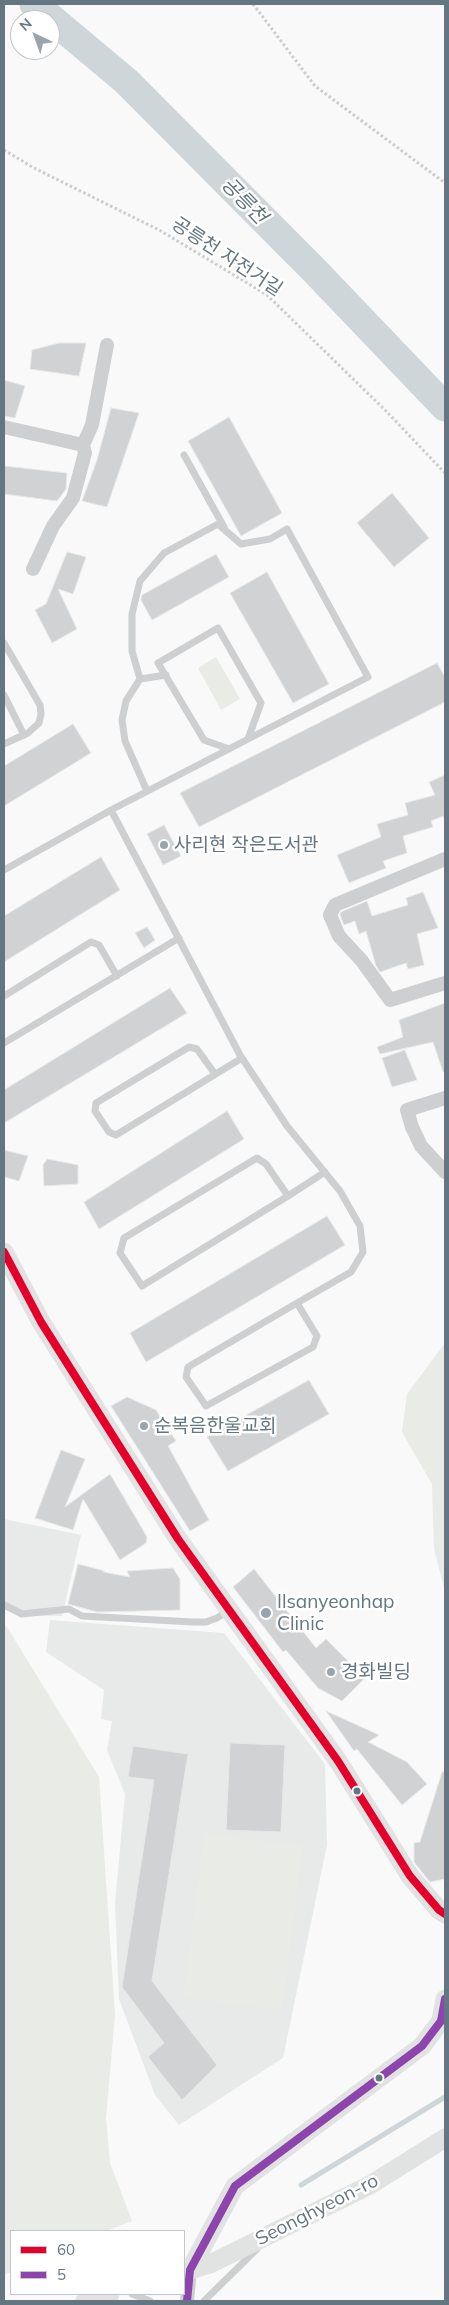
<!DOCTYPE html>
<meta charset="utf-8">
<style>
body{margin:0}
#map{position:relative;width:449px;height:2305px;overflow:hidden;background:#f9f9f9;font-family:Mulish,sans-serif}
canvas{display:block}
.frame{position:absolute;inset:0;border:5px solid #657683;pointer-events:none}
.legend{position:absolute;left:10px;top:2230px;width:175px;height:65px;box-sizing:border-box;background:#fff;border:1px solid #c1c8cd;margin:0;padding:6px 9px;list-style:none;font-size:15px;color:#657683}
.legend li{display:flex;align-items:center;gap:10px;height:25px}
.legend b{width:25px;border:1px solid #c1c8cd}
.north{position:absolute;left:10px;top:10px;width:50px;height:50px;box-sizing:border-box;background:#fff;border:1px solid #c1c8cd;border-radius:50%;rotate:318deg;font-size:14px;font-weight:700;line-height:20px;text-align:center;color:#657683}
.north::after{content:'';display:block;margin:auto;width:18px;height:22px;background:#99a4ac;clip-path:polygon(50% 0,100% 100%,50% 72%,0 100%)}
</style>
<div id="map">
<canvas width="449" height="2305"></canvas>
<div class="frame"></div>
<ul class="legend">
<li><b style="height:6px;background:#e4002b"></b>60</li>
<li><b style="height:6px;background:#8e44ad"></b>5</li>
</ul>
<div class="north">N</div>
</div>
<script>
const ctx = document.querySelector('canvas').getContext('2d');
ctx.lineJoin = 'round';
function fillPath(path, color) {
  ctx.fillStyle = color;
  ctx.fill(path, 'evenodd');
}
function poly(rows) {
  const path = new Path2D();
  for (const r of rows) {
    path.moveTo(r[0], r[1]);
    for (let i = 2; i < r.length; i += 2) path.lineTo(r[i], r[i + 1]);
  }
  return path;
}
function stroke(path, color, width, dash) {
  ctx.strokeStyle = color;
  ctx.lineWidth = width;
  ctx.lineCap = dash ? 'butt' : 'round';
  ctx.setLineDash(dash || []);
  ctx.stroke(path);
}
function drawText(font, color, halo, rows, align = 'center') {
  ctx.font = font + ' Mulish,"Noto Sans KR",sans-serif';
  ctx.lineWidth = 5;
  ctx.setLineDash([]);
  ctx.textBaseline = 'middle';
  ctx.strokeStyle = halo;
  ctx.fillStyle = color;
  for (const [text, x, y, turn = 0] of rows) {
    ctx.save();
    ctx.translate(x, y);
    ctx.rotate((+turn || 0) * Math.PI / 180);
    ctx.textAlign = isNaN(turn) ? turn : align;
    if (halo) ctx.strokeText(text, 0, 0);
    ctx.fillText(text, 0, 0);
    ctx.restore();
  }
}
const built = poly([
 [4,1519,81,1535,62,1616,41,1616,4,1608],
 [50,1620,224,1633,325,1764,327,1845,283,2058,179,2125,155,2095,119,1999,115,1903,125,1794,107,1750,112,1721,101,1719,104,1690,46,1652]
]);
const green = poly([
 [216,657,240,699,221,710,198,668],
 [445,1343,445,1592,434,1549,432,1484,402,1432,407,1394],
 [4,1626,7,1627,99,1777,115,2015,106,2118,110,2163,132,2221,106,2231,11,2231,11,2272,4,2275],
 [204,1834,303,1846,282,2010,183,1998]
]);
const stream = poly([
 [301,2185,445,2097]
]);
const river = poly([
 [34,4,126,81,314,270,445,407]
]);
const building = poly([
 [59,343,86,343,79,376,30,369,32,350,59,343],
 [4,380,25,386,15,418,4,416,4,380],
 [111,408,139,413,107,507,82,501,97,460,111,408],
 [229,417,282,513,241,536,188,441,229,417],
 [4,466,67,473,66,489,57,501,4,494,4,466],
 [392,493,429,538,394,567,357,523,392,493],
 [67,552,86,557,73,594,58,589,77,629,52,643,35,610,46,604,67,552],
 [216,554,229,577,152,620,141,600,142,595,216,554],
 [267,572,329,684,293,703,230,593,267,572],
 [437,663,445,677,445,702,199,827,180,793,437,663],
 [73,724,91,753,4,806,4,766,73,724],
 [445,775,445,820,443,816,431,821,433,827,403,836,407,853,383,861,386,868,349,883,337,855,381,837,377,824,408,815,405,803,435,795,429,782,445,775],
 [164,825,181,856,163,865,147,834,164,825],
 [101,857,120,890,4,962,4,916,101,857],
 [423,892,438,928,417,934,424,965,408,969,406,963,380,972,376,966,366,931,359,934,355,921,344,925,340,915,341,912,367,901,372,916,408,905,406,898,423,892],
 [147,927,155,940,144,948,135,933,147,927],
 [170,988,187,1013,4,1123,4,1090,170,988],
 [445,1003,445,1071,443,1072,433,1042,380,1054,377,1047,403,1037,399,1020,445,1003],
 [405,1050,417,1080,392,1087,382,1058,405,1050],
 [227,1111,244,1139,99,1229,84,1202,227,1111],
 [4,1150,28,1156,19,1181,4,1177,4,1150],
 [47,1159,78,1165,78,1184,44,1186,43,1165,47,1159],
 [327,1216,345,1245,146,1362,130,1333,327,1216],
 [309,1380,329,1414,228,1471,207,1437,309,1380],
 [127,1397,156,1410,176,1441,168,1446,209,1520,190,1531,111,1406,127,1397],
 [61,1450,85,1459,65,1507,110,1474,147,1537,146,1543,120,1560,83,1499,73,1530,35,1518,61,1450],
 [78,1564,105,1571,103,1572,130,1577,127,1571,173,1568,180,1579,180,1610,97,1612,68,1604,78,1564],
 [254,1569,316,1648,326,1639,365,1678,342,1701,318,1688,286,1650,283,1652,233,1587,254,1569],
 [326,1711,379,1735,368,1742,407,1762,427,1784,402,1805,357,1749,354,1751,326,1711],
 [230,1743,285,1745,281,1832,226,1830,230,1743],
 [133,1746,188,1754,152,1981,217,2065,182,2100,148,2057,164,2043,122,1987,154,1780,128,1777,133,1746],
 [442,1772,445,1772,445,1879,430,1882,414,1862,414,1843,420,1842,442,1772]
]);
const path = poly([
 [253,4,315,86,445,183],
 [4,150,34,168,161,231,267,295,386,411,445,473]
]);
const lane = poly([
 [184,455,224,527],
 [4,643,40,705,41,714,39,723,28,733,4,744],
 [140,679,126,701,122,720,125,741,147,791],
 [4,695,24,735],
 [229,749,204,740,158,663,218,628,261,703,248,739],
 [111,810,368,677,287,529,270,539,241,544,218,524,164,553,140,581,132,614,132,651,140,679,166,675],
 [4,870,111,810,240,1055,287,1126,340,1191,360,1226,363,1252,351,1272,297,1303,188,1367,186,1377,206,1406,313,1347,317,1336,297,1303],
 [4,996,91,942,99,945,117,976],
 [4,1043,179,938],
 [215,1074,197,1049,189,1047,96,1103,95,1111,109,1132,116,1135,242,1058],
 [288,1196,266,1164,257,1158,124,1238,120,1253,142,1286,288,1196,325,1172],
 [4,1605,22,1614,69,1609,82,1616,193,1622,206,1622,217,1618,228,1610],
 [132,2294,150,2301],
 [204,2301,257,2249]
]);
const street = poly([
 [4,427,83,445,85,453,73,498,53,526,33,569],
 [83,445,92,425,107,345],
 [445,859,335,905,330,915,339,936,362,961,390,1000,445,983],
 [445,1098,407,1110,412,1127,421,1146,445,1172],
 [187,2301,190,2270]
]);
const secondary = poly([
 [4,1252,41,1322,178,1539,338,1761,410,1876,439,1910,445,1914],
 [190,2270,235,2186,422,2046,441,2021,445,1999],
 [184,2272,210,2264,370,2185,445,2138],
 [85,2301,110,2294]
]);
const bus1 = poly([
 [4,1252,41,1322,178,1539,338,1761,410,1876,439,1910,445,1914]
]);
const bus2 = poly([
 [187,2301,190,2270,235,2186,422,2046,441,2021,445,1999]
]);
const markers = [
 [164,845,5,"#99a4ac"],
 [144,1426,5,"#99a4ac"],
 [266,1613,6,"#99a4ac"],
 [331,1672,5,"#99a4ac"],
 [357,1791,4.5,"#657683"],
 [379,2078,4.5,"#657683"]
];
const streetNames = [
 ["공릉천 자전거길",227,257,33],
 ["Seonghyeon-ro",317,2210,-27]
];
const poiNames = [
 ["사리현 작은도서관",174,845],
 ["순복음한울교회",154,1426],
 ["Ilsanyeonhap",277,1602],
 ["Clinic",277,1624],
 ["경화빌딩",341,1672]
];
const waterNames = [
 ["공릉천",244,201,46]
];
fillPath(built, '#e8e9e9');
fillPath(green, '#e8ebe6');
stroke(stream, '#ced6d9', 5);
stroke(river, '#ced6d9', 29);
fillPath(building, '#d0d2d3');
stroke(building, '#e8e8e8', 1);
stroke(path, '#cbcccd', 3, [2.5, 2.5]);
stroke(lane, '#cecfd0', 7);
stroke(street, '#cecfd0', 14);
stroke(secondary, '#e1e2e2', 19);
stroke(bus1, '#e4002b', 8);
stroke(bus2, '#8e44ad', 8);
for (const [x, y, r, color] of markers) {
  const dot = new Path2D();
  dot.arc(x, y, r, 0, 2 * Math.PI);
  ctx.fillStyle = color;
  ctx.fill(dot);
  stroke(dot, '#fff', 2);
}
drawText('19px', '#657683', '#fff', streetNames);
drawText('19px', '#657683', '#fff', poiNames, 'left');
drawText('italic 20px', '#60757c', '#fff', waterNames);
</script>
